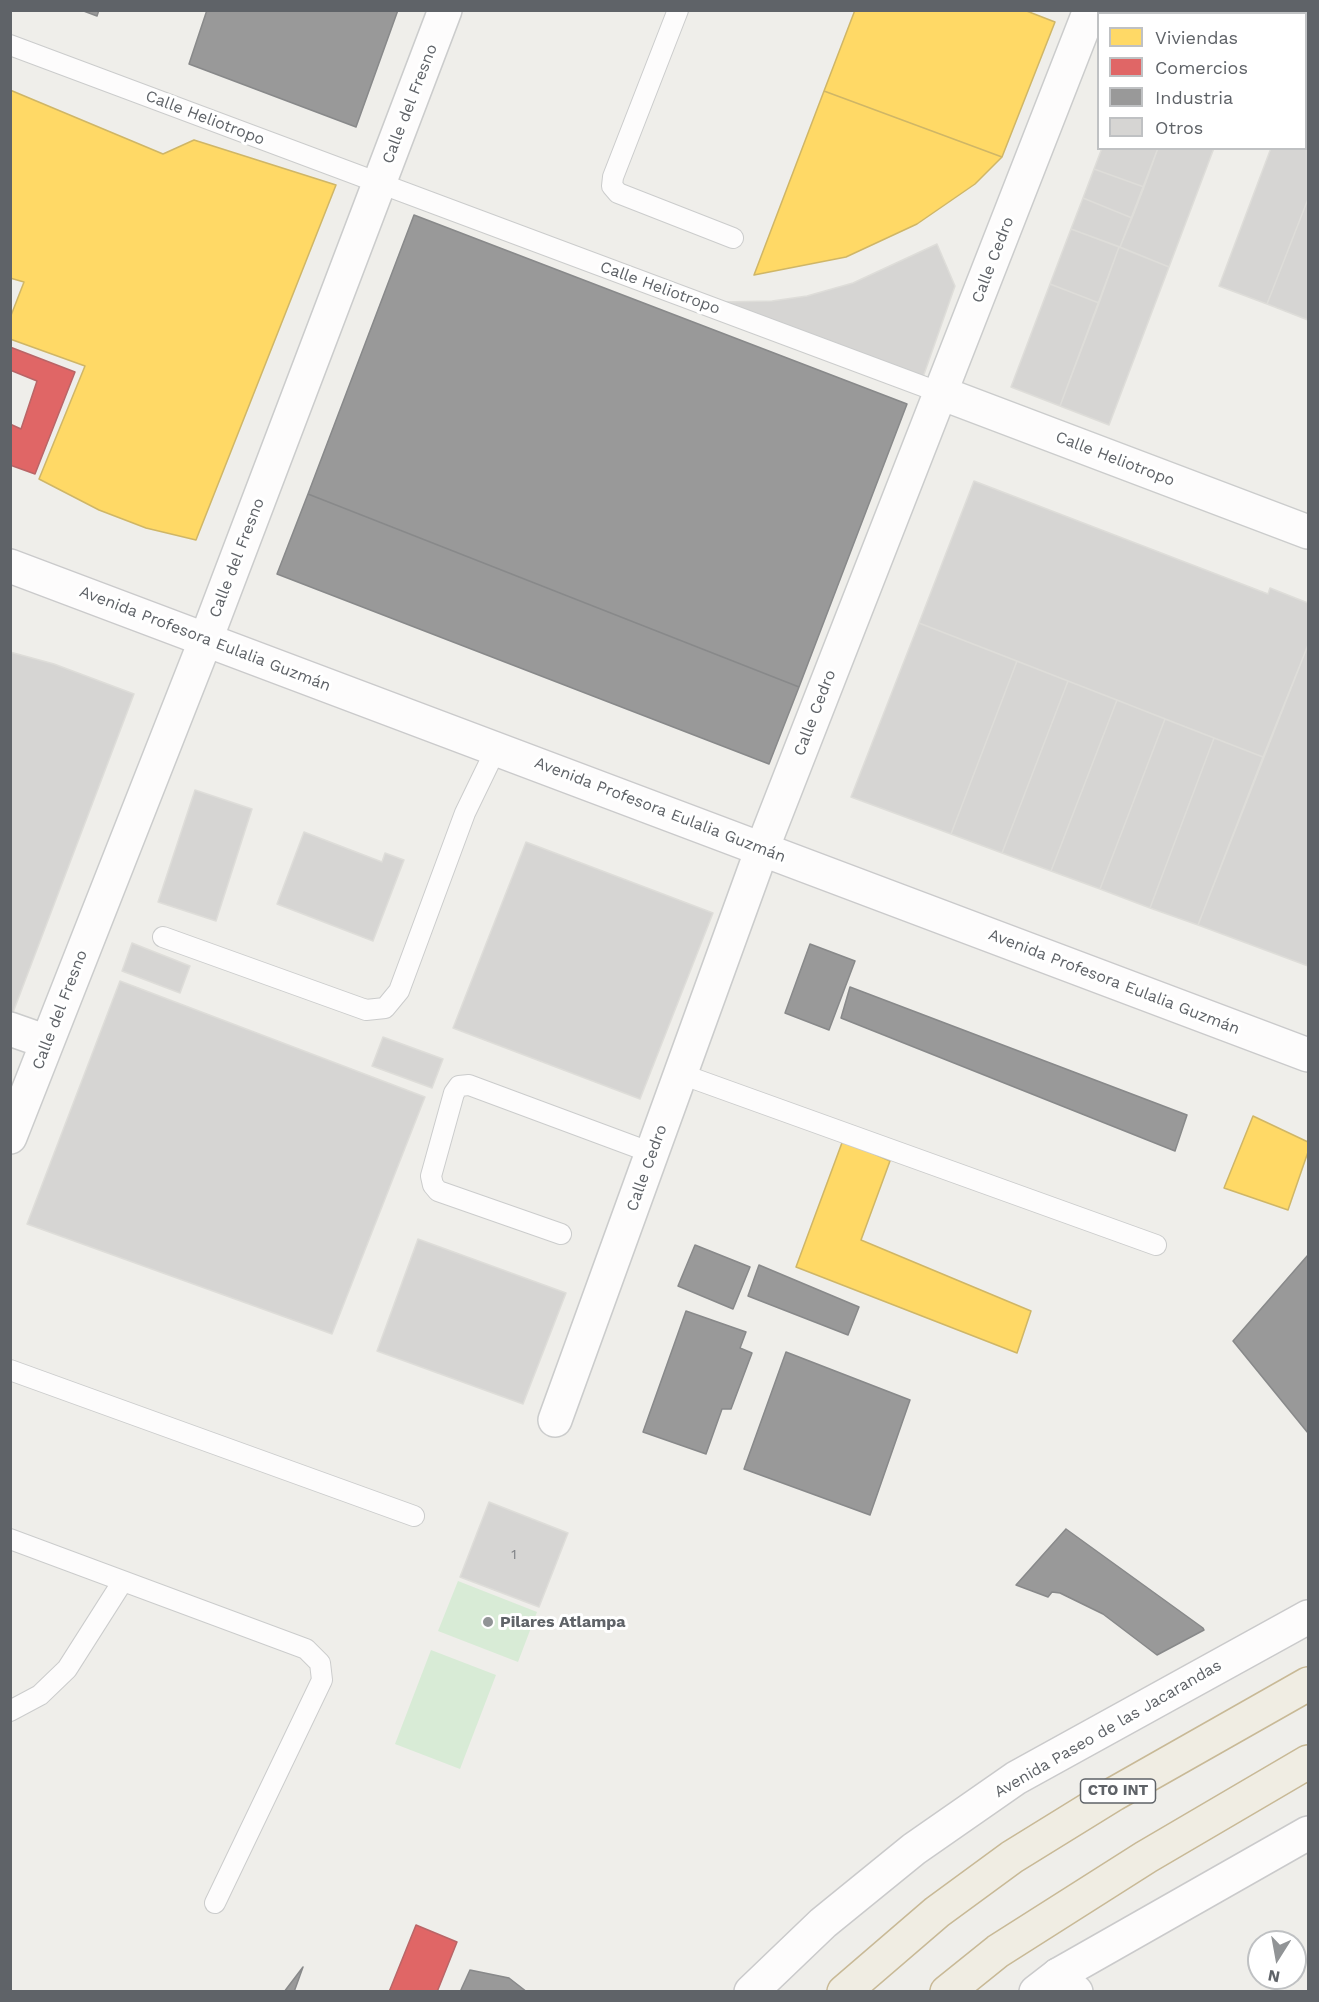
<!DOCTYPE html>
<meta charset="utf-8">
<style>
body{margin:0}
#map{position:relative;width:1319px;height:2002px;overflow:hidden;background:#efeeea;font-family:"Work Sans",sans-serif}
canvas{display:block}
.frame{position:absolute;inset:0;border:12px solid #5f6368;pointer-events:none}
.legend{position:absolute;left:1097px;top:12px;width:210px;height:138px;box-sizing:border-box;background:#fff;border:2px solid #bfc1c3;margin:0;padding:8px 10px;list-style:none;font-size:18px;color:#5f6368}
.legend li{display:flex;align-items:center;gap:12px;height:30px}
.legend b{width:30px;border:2px solid #bfc1c3}
.north{position:absolute;left:1247px;top:1930px;width:60px;height:60px;box-sizing:border-box;background:#fff;border:2px solid #bfc1c3;border-radius:50%;rotate:191deg;font-size:16px;font-weight:700;line-height:24px;text-align:center;color:#5f6368}
.north::after{content:'';display:block;margin:auto;width:21px;height:27px;background:#919496;clip-path:polygon(50% 0,100% 100%,50% 72%,0 100%)}
</style>
<div id="map">
<canvas width="1319" height="2002"></canvas>
<div class="frame"></div>
<ul class="legend">
<li><b style="height:16px;background:#ffd966"></b>Viviendas</li>
<li><b style="height:16px;background:#e06666"></b>Comercios</li>
<li><b style="height:16px;background:#999"></b>Industria</li>
<li><b style="height:16px;background:#d6d5d3"></b>Otros</li>
</ul>
<div class="north">N</div>
</div>
<script>
const ctx = document.querySelector('canvas').getContext('2d');
ctx.lineJoin = 'round';
function fillPath(path, color) {
  ctx.fillStyle = color;
  ctx.fill(path, 'evenodd');
}
function poly(rows) {
  const path = new Path2D();
  for (const r of rows) {
    path.moveTo(r[0], r[1]);
    for (let i = 2; i < r.length; i += 2) path.lineTo(r[i], r[i + 1]);
  }
  return path;
}
function stroke(path, color, width, dash) {
  ctx.strokeStyle = color;
  ctx.lineWidth = width;
  ctx.lineCap = dash ? 'butt' : 'round';
  ctx.setLineDash(dash || []);
  ctx.stroke(path);
}
function drawText(font, color, halo, rows, align = 'center') {
  ctx.font = font + ' "Work Sans",sans-serif';
  ctx.lineWidth = 6;
  ctx.setLineDash([]);
  ctx.textBaseline = 'middle';
  ctx.strokeStyle = halo;
  ctx.fillStyle = color;
  for (const [text, x, y, turn = 0] of rows) {
    ctx.save();
    ctx.translate(x, y);
    ctx.rotate((+turn || 0) * Math.PI / 180);
    ctx.textAlign = isNaN(turn) ? turn : align;
    if (halo) ctx.strokeText(text, 0, 0);
    ctx.fillText(text, 0, 0);
    ctx.restore();
  }
}
const green = poly([
 [458,1581,537,1612,518,1662,438,1631],
 [431,1650,496,1675,460,1769,395,1744]
]);
const homes = poly([
 [855,10,1024,10,1055,22,1002,157,824,91,855,10],
 [10,90,163,154,194,140,336,185,196,540,146,528,99,510,39,479,85,366,10,339,10,318,24,282,10,278,10,90],
 [824,91,1002,157,975,184,917,224,846,257,754,275,824,91],
 [1253,1116,1308,1142,1308,1152,1288,1210,1224,1188,1253,1116],
 [843,1140,890,1161,861,1240,1031,1311,1017,1353,796,1267,843,1140]
]);
const shops = poly([
 [10,347,75,372,35,474,10,465,10,424,21,429,37,381,10,370,10,347],
 [416,1925,457,1942,437,1992,389,1992,416,1925]
]);
const industry = poly([
 [81,10,99,10,97,16,81,10],
 [207,10,398,10,356,127,189,64,207,10],
 [1270,10,1308,10,1308,24,1306,23,1306,14,1278,14,1270,10],
 [414,215,907,404,799,687,308,494,414,215],
 [308,494,799,687,769,764,277,574,308,494],
 [810,944,855,961,829,1030,785,1013,810,944],
 [850,987,1187,1115,1175,1151,841,1018,850,987],
 [695,1245,750,1267,733,1309,678,1286,695,1245],
 [1308,1255,1308,1433,1233,1341,1308,1255],
 [759,1265,859,1307,848,1335,748,1296,759,1265],
 [686,1311,746,1332,740,1348,752,1353,731,1409,722,1409,706,1454,643,1432,686,1311],
 [786,1352,910,1400,870,1515,744,1469,786,1352],
 [1066,1529,1203,1628,1204,1630,1157,1655,1103,1614,1060,1593,1052,1592,1048,1597,1016,1585,1066,1529],
 [303,1967,294,1992,284,1992,303,1967],
 [470,1970,509,1978,527,1992,460,1992,470,1970]
]);
const building = poly([
 [1306,119,1308,120,1308,199,1267,304,1219,286,1271,148,1306,148,1306,119],
 [1102,148,1158,148,1144,187,1094,169,1102,148],
 [1158,148,1214,148,1169,267,1120,247,1158,148],
 [1094,169,1144,187,1132,218,1083,198,1094,169],
 [1083,198,1132,218,1120,247,1071,229,1083,198],
 [1308,199,1308,320,1267,304,1308,199],
 [1071,229,1119,247,1099,303,1050,284,1071,229],
 [937,244,955,286,922,380,722,302,772,301,807,296,853,283,937,244],
 [1119,247,1169,267,1109,425,1060,406,1119,247],
 [1050,284,1099,303,1060,406,1011,387,1050,284],
 [974,481,1268,594,1270,588,1308,603,1308,645,1263,757,919,623,974,481],
 [919,623,1017,661,951,834,851,797,919,623],
 [1308,645,1308,966,1198,925,1308,645],
 [10,652,54,664,134,694,12,1015,10,1015,10,652],
 [1017,661,1068,681,1002,853,951,834,1017,661],
 [1068,681,1117,700,1051,871,1002,853,1068,681],
 [1117,700,1165,719,1100,889,1051,871,1117,700],
 [1165,719,1214,738,1150,908,1100,889,1165,719],
 [1214,738,1263,757,1198,925,1150,908,1214,738],
 [195,790,252,809,216,921,158,902,195,790],
 [304,832,382,862,385,853,404,860,373,941,277,904,304,832],
 [526,842,713,913,640,1099,453,1028,526,842],
 [132,943,190,966,180,993,122,971,132,943],
 [120,981,425,1097,332,1334,27,1224,120,981],
 [383,1037,443,1059,432,1088,372,1066,383,1037],
 [418,1239,566,1293,523,1404,377,1351,418,1239],
 [489,1502,568,1533,539,1607,460,1577,489,1502]
]);
const lane = poly([
 [678,10,613,177,612,186,618,193,733,238],
 [10,45,941,393],
 [163,937,366,1010,385,1008,399,991,465,813,496,749],
 [681,1074,1156,1245],
 [561,1234,438,1191,433,1185,431,1176,454,1093,459,1086,469,1085,652,1153],
 [10,1370,414,1516],
 [10,1539,306,1649,320,1663,322,1680,215,1903],
 [10,1711,40,1695,67,1669,123,1581]
]);
const street = poly([
 [1158,10,1166,14],
 [1306,67,1308,68],
 [941,393,1308,532],
 [10,1029,47,1042],
 [10,1137,206,639,445,10],
 [555,1420,762,849,1090,10],
 [1058,1975,1076,1992]
]);
const secondary = poly([
 [10,566,1308,1055],
 [751,1992,823,1923,914,1849,1016,1778,1308,1617],
 [1036,1992,1058,1975,1308,1833]
]);
const highway = poly([
 [844,1992,937,1912,1012,1857,1114,1794,1308,1684],
 [947,1992,998,1951,1146,1857,1308,1762]
]);
const markers = [
 [488,1622,6,"#919496"]
];
const numberNames = [
 ["1",514,1555]
];
const shields = [
 [1118,1791,75]
];
const shieldNames = [
 ["CTO INT",1118,1791]
];
const streetNames = [
 ["Calle del Fresno",410,104,-69],
 ["Calle Heliotropo",205,118,21],
 ["Calle Cedro",993,260,-69],
 ["Calle Heliotropo",660,288,20],
 ["Calle Heliotropo",1115,459,21],
 ["Calle del Fresno",237,558,-69],
 ["Avenida Profesora Eulalia Guzmán",205,639,21],
 ["Calle Cedro",815,713,-69],
 ["Avenida Profesora Eulalia Guzmán",660,810,21],
 ["Avenida Profesora Eulalia Guzmán",1114,982,21],
 ["Calle del Fresno",60,1010,-69],
 ["Calle Cedro",647,1168,-70],
 ["Avenida Paseo de las Jacarandas",1108,1729,-30]
];
const poiNames = [
 ["Pilares Atlampa",500,1622]
];
fillPath(green, '#d8ebd6');
fillPath(homes, '#ffd966');
stroke(homes, '#cfb667', 1.5);
fillPath(shops, '#e06666');
stroke(shops, '#b96567', 1.5);
fillPath(industry, '#999');
stroke(industry, '#88898a', 1.5);
fillPath(building, '#d6d5d3');
stroke(building, '#deddd9', 1.5);
stroke(lane, '#cbcccc', 22);
stroke(street, '#cbcccc', 36);
stroke(secondary, '#cacacb', 36);
stroke(highway, '#c8b996', 36);
stroke(lane, '#fdfcfc', 20);
stroke(street, '#fdfcfc', 33);
stroke(secondary, '#fdfcfc', 33);
stroke(highway, '#f0ede3', 33);
for (const [x, y, r, color] of markers) {
  const dot = new Path2D();
  dot.arc(x, y, r, 0, 2 * Math.PI);
  ctx.fillStyle = color;
  ctx.fill(dot);
  stroke(dot, '#fff', 2);
}
drawText('14px', '#7e8184', null, numberNames);
for (const [x, y, w] of shields) {
  const box = new Path2D();
  box.roundRect(x - w / 2, y - 12, w, 24, 4.5);
  ctx.fillStyle = '#fff';
  ctx.fill(box);
  stroke(box, '#5f6368', 1.5);
}
drawText('bold 15px', '#5f6368', null, shieldNames);
drawText('16px', '#5f6368', '#fff', streetNames);
drawText('bold 16px', '#5f6368', '#fff', poiNames, 'left');
</script>
